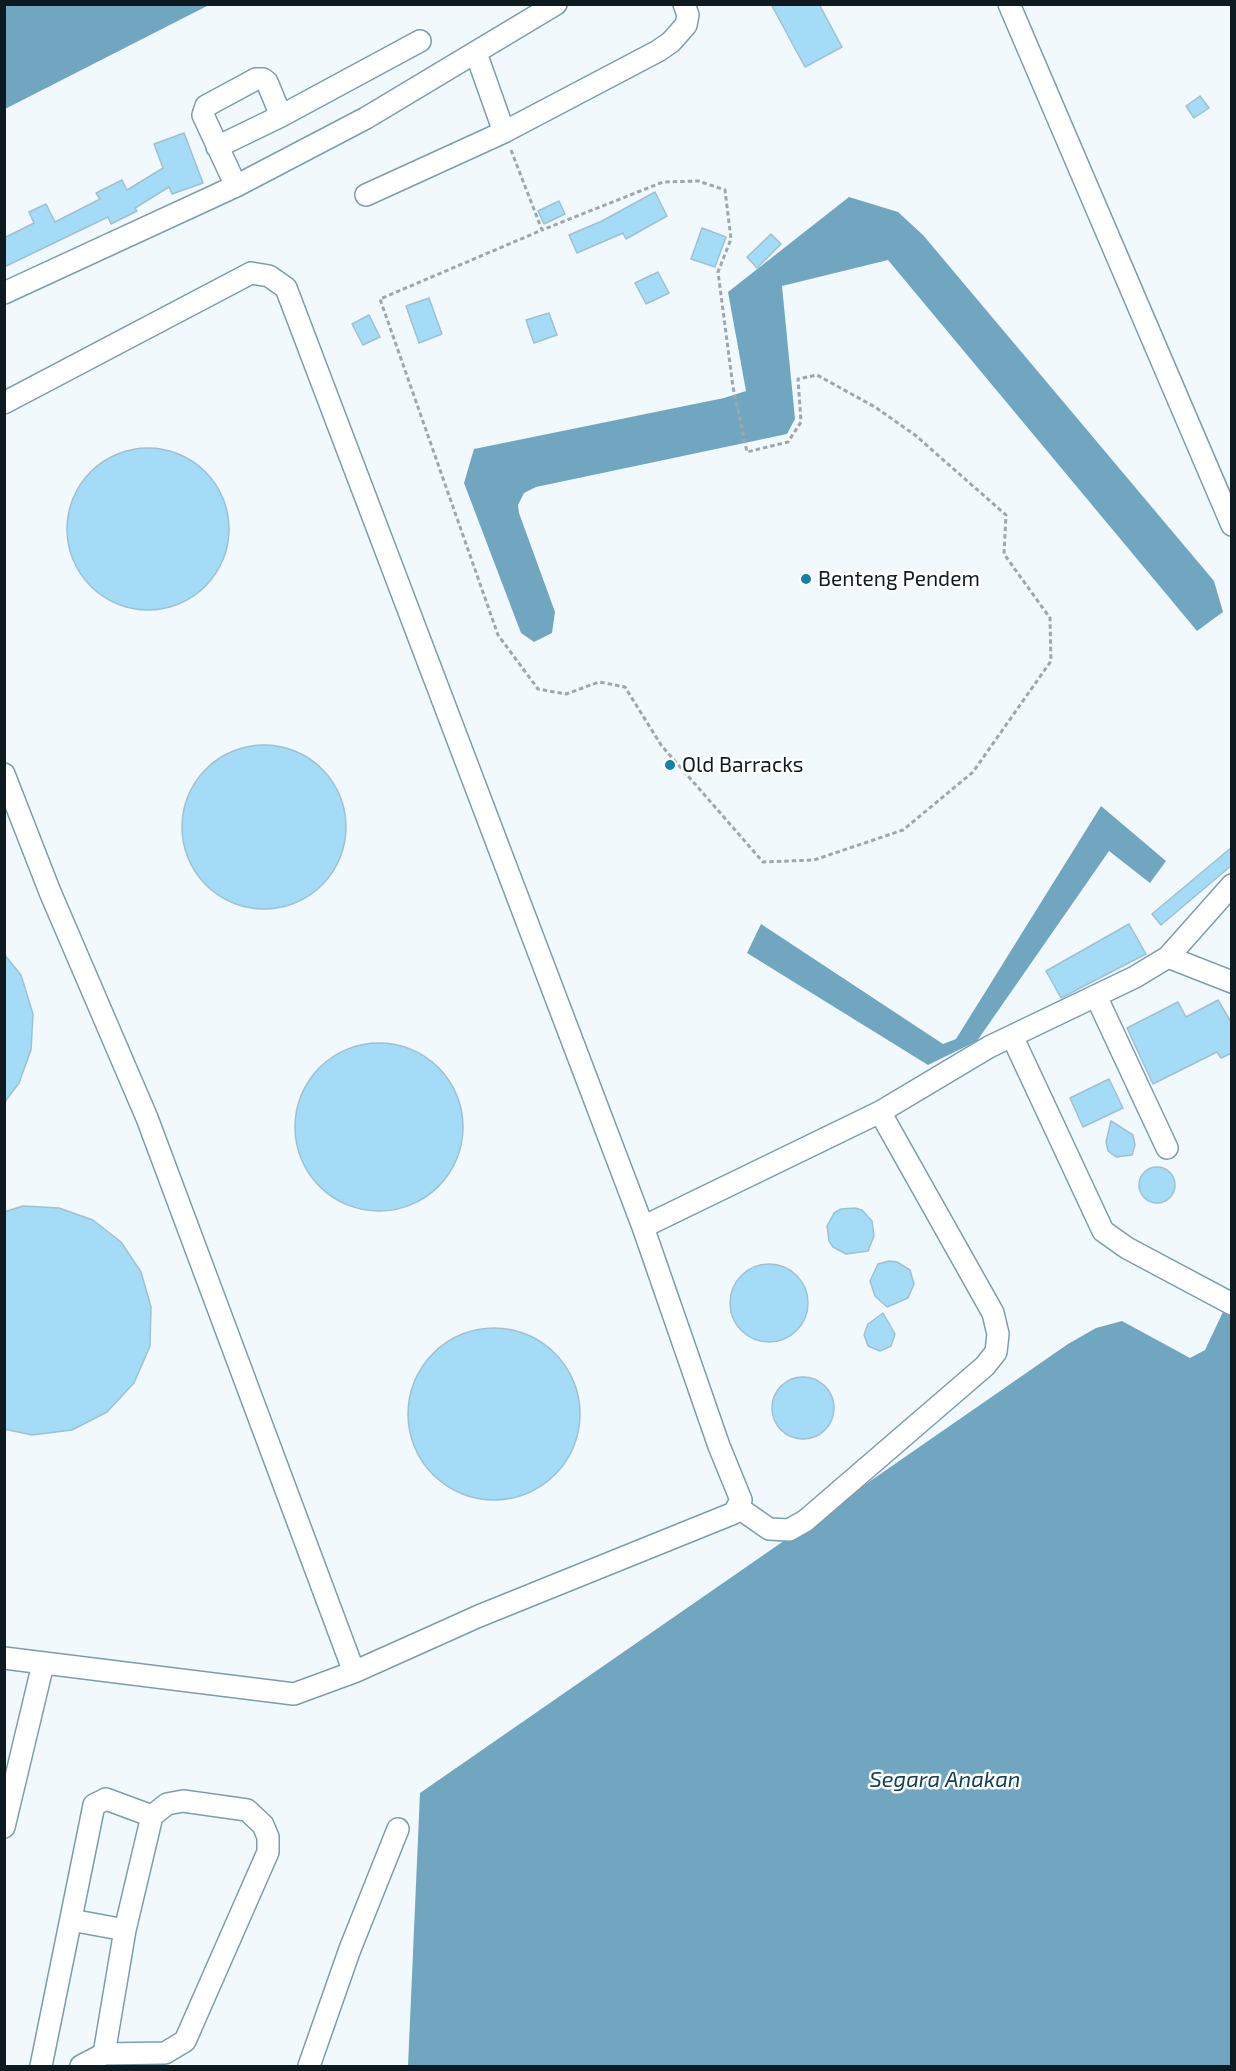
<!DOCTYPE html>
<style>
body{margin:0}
#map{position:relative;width:1236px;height:2071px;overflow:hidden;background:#f2f9fd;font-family:"Exo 2",sans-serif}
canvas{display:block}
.frame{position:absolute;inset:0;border:6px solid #0d1b21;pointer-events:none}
</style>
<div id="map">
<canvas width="1236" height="2071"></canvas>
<div class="frame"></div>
</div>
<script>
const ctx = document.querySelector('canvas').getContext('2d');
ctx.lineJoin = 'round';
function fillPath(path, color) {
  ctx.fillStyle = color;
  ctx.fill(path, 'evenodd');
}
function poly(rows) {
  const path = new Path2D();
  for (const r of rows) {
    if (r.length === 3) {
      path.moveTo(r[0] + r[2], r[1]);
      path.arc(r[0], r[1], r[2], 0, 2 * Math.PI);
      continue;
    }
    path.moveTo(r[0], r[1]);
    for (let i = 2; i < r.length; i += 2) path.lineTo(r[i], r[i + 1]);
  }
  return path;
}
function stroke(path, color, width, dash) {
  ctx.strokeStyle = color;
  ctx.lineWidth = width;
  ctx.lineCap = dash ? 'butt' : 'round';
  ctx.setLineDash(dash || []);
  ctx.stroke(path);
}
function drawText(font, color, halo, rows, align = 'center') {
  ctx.font = font + ' "Exo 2",sans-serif';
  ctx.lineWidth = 5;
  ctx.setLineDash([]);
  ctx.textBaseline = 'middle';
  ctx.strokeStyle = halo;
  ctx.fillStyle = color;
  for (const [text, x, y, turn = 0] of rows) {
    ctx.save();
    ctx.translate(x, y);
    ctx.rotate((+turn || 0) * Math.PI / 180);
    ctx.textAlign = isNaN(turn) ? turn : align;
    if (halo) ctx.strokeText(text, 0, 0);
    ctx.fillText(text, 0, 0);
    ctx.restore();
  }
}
const water = poly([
 [4,5,5,4,209,5,5,109],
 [849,197,898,212,923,235,1214,581,1223,612,1197,631,888,260,782,286,795,419,787,434,536,487,524,493,518,505,519,513,555,612,552,633,534,642,521,633,464,483,474,449,724,398,746,391,728,292],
 [1101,806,1166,861,1150,883,1109,851,977,1041,928,1065,747,953,761,924,943,1044,956,1039],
 [1231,1295,1231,2066,408,2066,420,1793,1068,1344,1096,1328,1122,1321,1190,1358,1205,1350]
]);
const building = poly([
 [771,4,819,4,842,47,805,67,771,4],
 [1200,96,1209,108,1194,118,1186,106,1200,96],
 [184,133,203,183,172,194,169,187,135,208,137,211,111,224,108,217,4,267,4,238,34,223,29,212,46,204,55,222,100,199,96,193,122,180,127,190,163,168,154,144,184,133],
 [655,192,667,216,626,239,623,233,577,253,569,235,602,221,655,192],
 [559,201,565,214,544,224,538,211,559,201],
 [702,228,726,237,715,267,691,259,702,228],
 [771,234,781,244,757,268,747,257,771,234],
 [658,272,669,293,646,304,635,283,658,272],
 [429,298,442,334,419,343,406,306,429,298],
 [549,313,557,335,534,343,526,320,549,313],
 [369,315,380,337,363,345,352,324,369,315],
 [148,529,81],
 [264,827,82],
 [1232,847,1232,865,1161,925,1152,914,1232,847],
 [1129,924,1146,954,1061,998,1046,971,1129,924],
 [4,954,21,975,33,1014,31,1050,19,1083,4,1103,4,954],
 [1218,1000,1232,1024,1232,1053,1221,1058,1217,1052,1153,1084,1127,1028,1178,1002,1186,1017,1218,1000],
 [379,1127,84],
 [1109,1079,1123,1108,1083,1127,1070,1098,1109,1079],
 [1111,1121,1133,1135,1135,1145,1132,1155,1116,1157,1108,1151,1106,1142,1111,1121],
 [1157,1185,18],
 [23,1206,59,1208,93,1220,121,1242,141,1272,151,1307,150,1346,134,1383,107,1412,72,1430,32,1435,4,1429,4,1212,23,1206],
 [855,1208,862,1210,872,1221,874,1236,868,1251,846,1254,833,1247,829,1241,827,1226,834,1213,841,1209,855,1208],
 [889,1261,897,1262,910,1270,914,1284,908,1298,887,1307,875,1296,870,1281,878,1264,889,1261],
 [769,1303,39],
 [883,1313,895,1334,891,1346,880,1351,868,1346,864,1335,868,1324,883,1313],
 [494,1414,86],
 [803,1408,31]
]);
const path = poly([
 [511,150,542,230,380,299,498,635,538,689,566,694,599,682,625,687,661,745,763,862,814,860,903,830,973,772,1051,661,1050,618,1004,554,1006,515,915,435,875,407,817,375,798,379,801,422,788,442,747,452,733,387,718,272,731,239,725,190,698,181,663,182,542,230]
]);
const minor = poly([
 [1009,4,1232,525],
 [476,53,504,132],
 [217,147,281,116],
 [236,186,203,115,206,106,256,79,263,79,267,82,281,116,420,41],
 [366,195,504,132,658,51,671,42,686,25,688,15,684,4],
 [4,293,236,186,366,118,556,4],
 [4,403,251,273,269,276,286,288,643,1227,719,1446,741,1500,734,1513,479,1616,354,1672,294,1694,4,1658],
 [4,774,50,892,147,1118,354,1672],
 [1168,957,1232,982],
 [1096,996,1167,1148],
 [1012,1036,1103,1231,1127,1248,1232,1304],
 [643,1227,880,1112,989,1047,1135,977,1168,957,1232,885],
 [739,1508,769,1529,789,1530,805,1521,985,1366,996,1352,998,1334,993,1313,880,1112],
 [4,1827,43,1664],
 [71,1920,125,1930],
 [41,2066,94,1805,106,1799,152,1816],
 [81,2066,104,2054,125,1930,152,1816,167,1804,183,1801,247,1810,263,1825,268,1837,268,1852,185,2041,165,2053,104,2054],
 [309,2066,350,1949,398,1829]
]);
const markers = [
 [806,579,6,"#1481a9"],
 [670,765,6,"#1481a9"]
];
const poiNames = [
 ["Benteng Pendem",818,579],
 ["Old Barracks",682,765]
];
const waterNames = [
 ["Segara Anakan",945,1780]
];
fillPath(water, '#70a6c0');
fillPath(building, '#a4dcf7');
stroke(building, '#9ec1d2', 1.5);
stroke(minor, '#7b9dae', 24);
stroke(path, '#9ea7ac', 3, [4.5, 3]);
stroke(minor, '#fff', 21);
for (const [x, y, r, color] of markers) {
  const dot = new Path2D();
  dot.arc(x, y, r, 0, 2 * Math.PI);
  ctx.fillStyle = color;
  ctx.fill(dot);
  stroke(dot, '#fff', 2);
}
drawText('21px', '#0d1b21', '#fff', poiNames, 'left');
drawText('italic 22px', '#144255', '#fff', waterNames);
</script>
